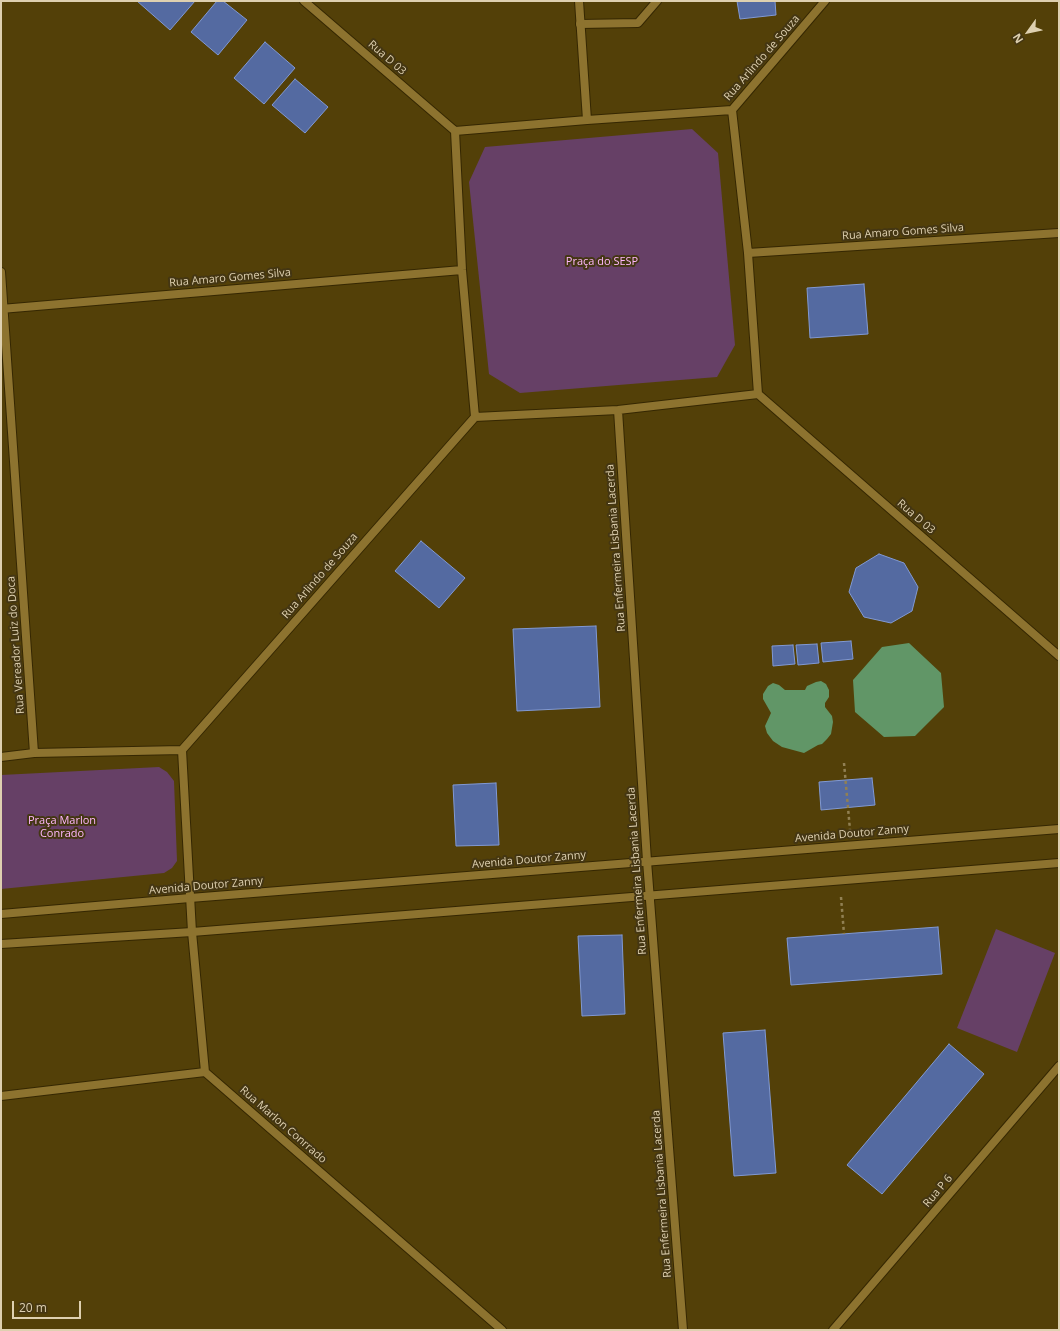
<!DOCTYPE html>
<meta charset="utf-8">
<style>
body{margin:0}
#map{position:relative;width:1060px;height:1331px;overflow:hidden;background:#534008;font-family:"Open Sans",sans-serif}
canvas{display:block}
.frame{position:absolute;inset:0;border:2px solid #ded0b0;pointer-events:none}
.north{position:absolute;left:1008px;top:12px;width:40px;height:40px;-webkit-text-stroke:3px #443613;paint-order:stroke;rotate:237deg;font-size:11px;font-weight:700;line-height:16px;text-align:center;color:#ded0b0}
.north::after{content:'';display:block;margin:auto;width:14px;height:18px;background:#ded0b0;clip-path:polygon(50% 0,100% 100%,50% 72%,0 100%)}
.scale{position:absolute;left:12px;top:1301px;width:69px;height:18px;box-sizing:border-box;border:2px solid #ded0b0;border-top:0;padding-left:5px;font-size:12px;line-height:14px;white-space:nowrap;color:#ded0b0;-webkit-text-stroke:3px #443613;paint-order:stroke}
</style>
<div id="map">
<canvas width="1060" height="1331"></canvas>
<div class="frame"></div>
<div class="north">N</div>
<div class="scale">20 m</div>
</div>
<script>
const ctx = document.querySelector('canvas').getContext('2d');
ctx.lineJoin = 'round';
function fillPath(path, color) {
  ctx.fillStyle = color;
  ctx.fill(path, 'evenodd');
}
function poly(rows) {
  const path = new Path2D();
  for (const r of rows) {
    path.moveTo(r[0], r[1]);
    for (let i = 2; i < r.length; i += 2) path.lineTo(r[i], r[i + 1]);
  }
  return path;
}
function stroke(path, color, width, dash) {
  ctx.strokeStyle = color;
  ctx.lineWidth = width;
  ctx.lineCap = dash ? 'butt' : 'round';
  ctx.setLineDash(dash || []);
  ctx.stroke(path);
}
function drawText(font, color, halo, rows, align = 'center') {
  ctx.font = font + ' "Open Sans",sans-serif';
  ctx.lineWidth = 4;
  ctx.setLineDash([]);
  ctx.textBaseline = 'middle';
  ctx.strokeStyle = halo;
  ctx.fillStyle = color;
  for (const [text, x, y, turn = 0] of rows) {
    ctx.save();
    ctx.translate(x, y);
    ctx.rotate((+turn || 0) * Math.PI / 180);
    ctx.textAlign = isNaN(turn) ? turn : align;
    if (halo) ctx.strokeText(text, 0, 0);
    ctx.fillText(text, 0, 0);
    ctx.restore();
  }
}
const green = poly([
 [692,129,718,153,735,345,717,377,520,393,489,374,469,182,485,147],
 [159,767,167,772,174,781,177,861,172,868,164,873,1,889,1,775],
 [996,929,1055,953,1017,1052,957,1028]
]);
const water = poly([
 [909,643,941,673,944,707,915,736,884,737,855,712,853,680,882,647],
 [821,681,826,684,829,690,829,697,825,703,825,707,832,716,833,722,831,734,827,739,822,744,818,745,804,753,782,747,773,741,767,733,765,726,771,713,763,699,763,694,768,686,773,683,779,685,785,690,805,690,807,686,816,682]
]);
const building = poly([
 [137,1,195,1,170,30,137,1],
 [217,1,223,1,247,20,218,55,191,32,217,1],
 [737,1,775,1,776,15,740,19,737,1],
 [265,42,295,68,264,104,234,78,265,42],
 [295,79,328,107,305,133,272,105,295,79],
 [864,284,868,334,810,338,807,288,864,284],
 [421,541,465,578,439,608,395,571,421,541],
 [879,554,904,563,918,587,912,611,891,623,864,617,849,592,856,568,879,554],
 [596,626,600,707,517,711,513,629,596,626],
 [851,641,853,659,823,662,821,643,851,641],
 [817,644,819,663,798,665,796,645,817,644],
 [793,645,795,664,773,666,772,646,793,645],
 [872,778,875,805,821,810,819,782,872,778],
 [496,783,499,845,456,846,453,785,496,783],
 [938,927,942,974,791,985,787,938,938,927],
 [622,935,625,1014,582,1016,578,936,622,935],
 [765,1030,776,1173,734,1176,723,1033,765,1030],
 [949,1044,984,1074,882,1194,847,1165,949,1044]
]);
const path = poly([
 [844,763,850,830],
 [841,897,844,934]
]);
const service = poly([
 [580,24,638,23,657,1]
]);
const minor = poly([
 [304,1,455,131],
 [579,1,587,120],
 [732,110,748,253,758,394,618,410,475,417,462,270,455,131,587,120,732,110],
 [732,110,825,1],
 [748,253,1059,233],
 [1,272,34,753],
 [1,309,462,270],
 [758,394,1059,656],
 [618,410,647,861,683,1330],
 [182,750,475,417],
 [1,757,34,753,182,750,192,932,205,1072],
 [1,1096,205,1072,502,1330],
 [833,1330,1059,1066]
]);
const tertiary = poly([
 [1,914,190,898,1059,829],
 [1,944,192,932,1059,863]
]);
const streetNames = [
 ["Rua D 03",387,58,41],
 ["Rua Arlindo de Souza",762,58,-49],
 ["Rua Amaro Gomes Silva",903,232,-4],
 ["Rua Amaro Gomes Silva",230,278,-5],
 ["Rua D 03",916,517,41],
 ["Rua Enfermeira Lisbania Lacerda",616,548,-94],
 ["Rua Arlindo de Souza",320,576,-49],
 ["Rua Vereador Luiz do Doca",16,645,-94],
 ["Avenida Doutor Zanny",852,834,-5],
 ["Avenida Doutor Zanny",529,860,-5],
 ["Rua Enfermeira Lisbania Lacerda",637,871,-94],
 ["Avenida Doutor Zanny",206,886,-5],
 ["Rua Marlon Conrrado",283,1125,41],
 ["Rua P 6",938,1191,-50],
 ["Rua Enfermeira Lisbania Lacerda",662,1194,-94]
];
const parkNames = [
 ["Praça do SESP",602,262],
 ["Praça Marlon",62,821],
 ["Conrado",62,834]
];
fillPath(green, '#664066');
fillPath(water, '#619667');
fillPath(building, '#546aa1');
stroke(building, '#8199d4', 1);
stroke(service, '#352702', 10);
stroke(minor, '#352702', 10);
stroke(tertiary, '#352702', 10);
stroke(path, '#918053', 2.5, [3, 3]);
stroke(service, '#8d732f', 8);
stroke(minor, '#8d732f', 8);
stroke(tertiary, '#8d732f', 8);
drawText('11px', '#ded0b0', '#443613', streetNames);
drawText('11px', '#ffb8fd', '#443613', parkNames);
</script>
